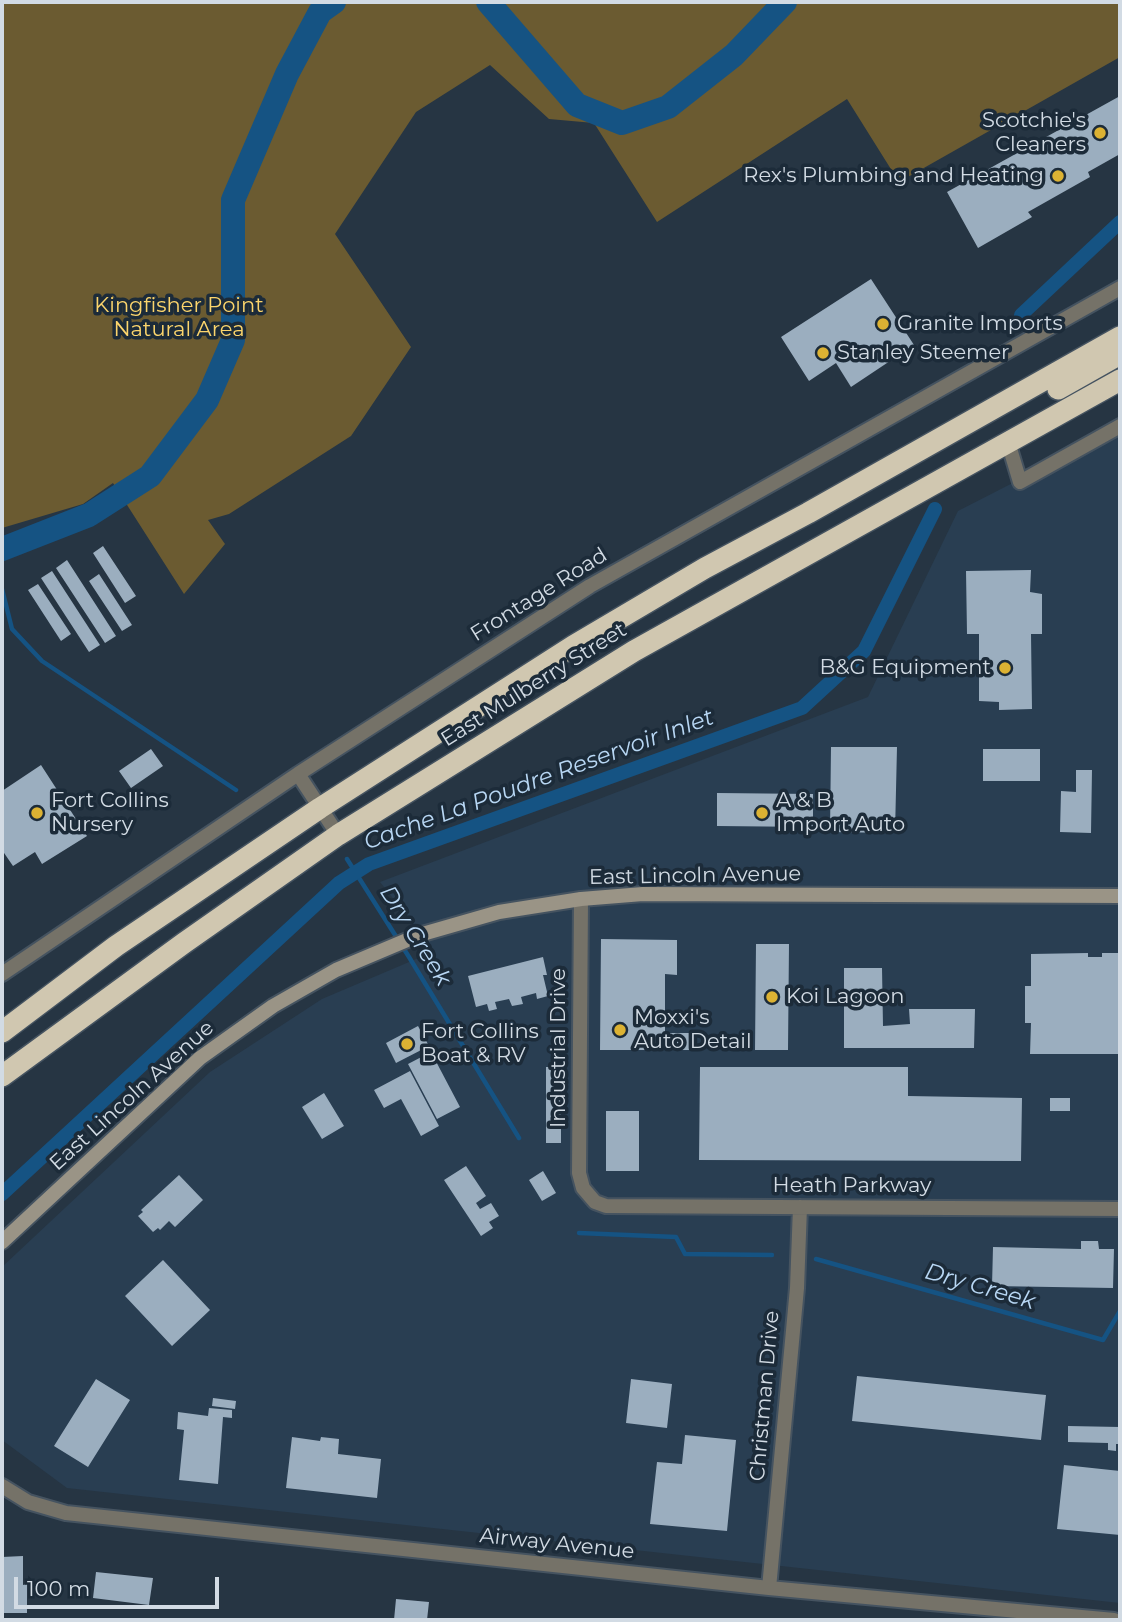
<!DOCTYPE html>
<style>
body{margin:0}
#map{position:relative;width:1122px;height:1622px;overflow:hidden;background:#263543;font-family:Montserrat,sans-serif}
canvas{display:block}
.frame{position:absolute;inset:0;border:4px solid #d2dbe4;pointer-events:none}
.scale{position:absolute;left:14px;top:1577px;width:205px;height:32px;box-sizing:border-box;border:4px solid #d2dbe4;border-top:0;padding-left:9px;font-size:21px;line-height:24px;white-space:nowrap;color:#d2dbe4;-webkit-text-stroke:5px #1c2b39;paint-order:stroke}
</style>
<div id="map">
<canvas width="1122" height="1622"></canvas>
<div class="frame"></div>
<div class="scale">100 m</div>
</div>
<script>
const ctx = document.querySelector('canvas').getContext('2d');
ctx.lineJoin = 'round';
function fillPath(path, color) {
  ctx.fillStyle = color;
  ctx.fill(path, 'evenodd');
}
function poly(rows) {
  const path = new Path2D();
  for (const r of rows) {
    path.moveTo(r[0], r[1]);
    for (let i = 2; i < r.length; i += 2) path.lineTo(r[i], r[i + 1]);
  }
  return path;
}
function stroke(path, color, width, dash) {
  ctx.strokeStyle = color;
  ctx.lineWidth = width;
  ctx.lineCap = dash ? 'butt' : 'round';
  ctx.setLineDash(dash || []);
  ctx.stroke(path);
}
function drawText(font, color, halo, rows, align = 'center') {
  ctx.font = font + ' Montserrat,sans-serif';
  ctx.lineWidth = 7;
  ctx.setLineDash([]);
  ctx.textBaseline = 'middle';
  ctx.strokeStyle = halo;
  ctx.fillStyle = color;
  for (const [text, x, y, turn = 0] of rows) {
    ctx.save();
    ctx.translate(x, y);
    ctx.rotate((+turn || 0) * Math.PI / 180);
    ctx.textAlign = isNaN(turn) ? turn : align;
    if (halo) ctx.strokeText(text, 0, 0);
    ctx.fillText(text, 0, 0);
    ctx.restore();
  }
}
const built = poly([
 [1120,428,1120,1603,67,1488,2,1440,2,1267,210,1072,322,999,435,951,380,882,868,697,958,511]
]);
const green = poly([
 [2,2,1120,2,1120,57,899,182,847,99,657,222,594,123,549,119,490,65,416,112,335,234,411,347,351,436,229,514,208,520,225,544,184,594,113,483,83,504,2,528]
]);
const stream = poly([
 [2,589,12,629,42,661,236,790],
 [347,859,409,957,519,1138],
 [579,1233,676,1237,685,1254,772,1255],
 [816,1259,1103,1340,1120,1311]
]);
const canal = poly([
 [1021,315,1120,222],
 [2,1194,339,883,369,864,802,708,864,651,935,509]
]);
const river = poly([
 [488,2,577,105,622,123,668,107,734,55,785,2],
 [2,549,89,515,150,476,207,400,233,340,233,200,287,74,320,12,334,2]
]);
const building = poly([
 [1120,96,1120,154,1088,172,1090,177,1028,212,1032,217,978,248,947,192],
 [871,279,914,345,851,387,836,363,809,381,781,337],
 [103,546,136,596,125,603,93,553],
 [67,560,116,636,105,643,56,568],
 [1031,570,1030,592,1042,594,1042,634,1031,634,1032,709,999,710,999,702,979,701,979,634,967,634,966,571],
 [52,571,100,645,89,652,41,578],
 [99,574,132,625,122,631,89,581],
 [38,584,71,634,61,641,28,590],
 [831,747,897,747,895,833,830,832],
 [151,749,163,766,131,788,119,771],
 [983,749,1040,749,1040,781,983,781],
 [41,765,87,836,42,864,35,852,13,866,2,850,2,791],
 [1076,770,1092,770,1091,833,1060,832,1061,791,1076,792],
 [717,793,813,794,813,827,717,826],
 [601,939,677,940,677,975,665,974,665,1033,695,1033,695,1050,600,1050],
 [756,944,789,944,788,1050,755,1050],
 [1088,953,1088,957,1102,957,1102,953,1120,953,1120,1054,1030,1054,1031,1023,1025,1023,1025,986,1031,986,1031,954],
 [543,957,547,975,543,975,548,996,537,999,536,993,521,997,523,1004,512,1006,509,999,495,1002,497,1009,489,1011,487,1004,476,1007,468,976],
 [844,968,882,968,883,1026,910,1024,909,1009,975,1009,974,1048,844,1048],
 [418,1026,429,1046,396,1063,386,1043],
 [431,1052,460,1107,437,1119,408,1064],
 [546,1067,561,1067,561,1143,546,1143],
 [700,1067,908,1067,908,1096,1022,1098,1021,1161,699,1160],
 [410,1071,439,1126,421,1136,401,1099,384,1108,374,1090],
 [324,1093,344,1126,322,1139,302,1107],
 [1050,1098,1070,1098,1070,1111,1050,1111],
 [606,1111,639,1111,639,1171,606,1171],
 [466,1166,486,1196,476,1203,480,1209,491,1203,499,1216,489,1222,493,1228,481,1236,444,1180],
 [543,1171,556,1193,542,1201,529,1180],
 [179,1175,203,1200,175,1227,169,1221,160,1230,158,1228,153,1232,138,1216,143,1212,141,1210],
 [1081,1241,1098,1241,1099,1249,1114,1249,1113,1288,992,1286,993,1247,1081,1249],
 [163,1260,210,1310,172,1346,125,1296],
 [857,1376,1046,1395,1041,1440,852,1421],
 [96,1379,130,1400,88,1467,54,1446],
 [631,1379,672,1384,667,1428,626,1423],
 [213,1398,236,1401,235,1409,212,1406],
 [209,1408,232,1410,232,1418,223,1417,218,1484,179,1480,184,1430,177,1429,178,1412,208,1416],
 [1068,1426,1120,1427,1120,1444,1116,1444,1116,1451,1108,1450,1108,1443,1068,1442],
 [685,1435,736,1440,727,1531,650,1524,657,1462,682,1464],
 [292,1437,320,1441,321,1437,339,1439,338,1454,381,1459,377,1498,286,1488],
 [1064,1465,1120,1471,1120,1535,1057,1529],
 [23,1556,23,1585,27,1584,27,1613,2,1613,2,1557],
 [96,1572,153,1578,149,1605,93,1598],
 [396,1599,429,1602,427,1620,394,1620]
]);
const street = poly([
 [1008,442,1020,482,1120,426],
 [298,774,338,835],
 [581,899,579,1173,583,1188,595,1202,606,1206,1120,1209],
 [2,974,298,774,590,586,1120,288],
 [2,1486,28,1502,66,1513,769,1588,1114,1620],
 [769,1588,797,1288,800,1207]
]);
const secondary = poly([
 [2,1242,200,1058,273,1006,336,970,419,935,499,912,581,899,643,894,1120,896]
]);
const highway = poly([
 [1058,389,1120,354],
 [2,1032,116,946,320,808,573,646,705,568,808,513,1120,337],
 [2,1076,184,943,338,835,634,651,1120,380]
]);
const markers = [
 [1100,133,7,"#dcb233"],
 [1058,176,7,"#dcb233"],
 [883,324,7,"#dcb233"],
 [823,353,7,"#dcb233"],
 [1005,668,7,"#dcb233"],
 [37,813,7,"#dcb233"],
 [762,813,7,"#dcb233"],
 [772,997,7,"#dcb233"],
 [620,1030,7,"#dcb233"],
 [407,1044,7,"#dcb233"]
];
const poiNames = [
 ["Scotchie's",1086,121,"right"],
 ["Cleaners",1086,145,"right"],
 ["Rex's Plumbing and Heating",1044,176,"right"],
 ["Granite Imports",897,324],
 ["Stanley Steemer",837,353],
 ["B&G Equipment",991,668,"right"],
 ["Fort Collins",51,801],
 ["Nursery",51,825],
 ["A & B",776,801],
 ["Import Auto",776,825],
 ["Koi Lagoon",786,997],
 ["Moxxi's",634,1018],
 ["Auto Detail",634,1042],
 ["Fort Collins",421,1032],
 ["Boat & RV",421,1056]
];
const parkNames = [
 ["Kingfisher Point",179,306],
 ["Natural Area",179,330]
];
const streetNames = [
 ["Frontage Road",539,595,-32],
 ["East Mulberry Street",534,685,-32],
 ["East Lincoln Avenue",695,876,-1],
 ["Industrial Drive",559,1048,-90],
 ["East Lincoln Avenue",132,1096,-42],
 ["Heath Parkway",852,1186],
 ["Christman Drive",765,1396,-85],
 ["Airway Avenue",557,1544,6]
];
const waterNames = [
 ["Cache La Poudre Reservoir Inlet",539,780,-20],
 ["Dry Creek",415,936,58],
 ["Dry Creek",980,1287,16]
];
fillPath(built, '#293e52');
fillPath(green, '#6b5b31');
stroke(stream, '#155383', 4.5);
stroke(canal, '#155383', 14);
stroke(river, '#155383', 24);
fillPath(building, '#9baebf');
stroke(street, '#455360', 18);
stroke(secondary, '#455360', 18);
stroke(highway, '#455360', 24);
stroke(street, '#757268', 14);
stroke(secondary, '#9a9486', 14);
stroke(highway, '#d0c7b0', 21);
for (const [x, y, r, color] of markers) {
  const dot = new Path2D();
  dot.arc(x, y, r, 0, 2 * Math.PI);
  ctx.fillStyle = color;
  ctx.fill(dot);
  stroke(dot, '#1c2b39', 2.5);
}
drawText('21px', '#d2dbe4', '#1c2b39', poiNames, 'left');
drawText('21px', '#fcd56c', '#1c2b39', parkNames);
drawText('21px', '#d2dbe4', '#1c2b39', streetNames);
drawText('italic 23px', '#b8d7f4', '#1c2b39', waterNames);
</script>
